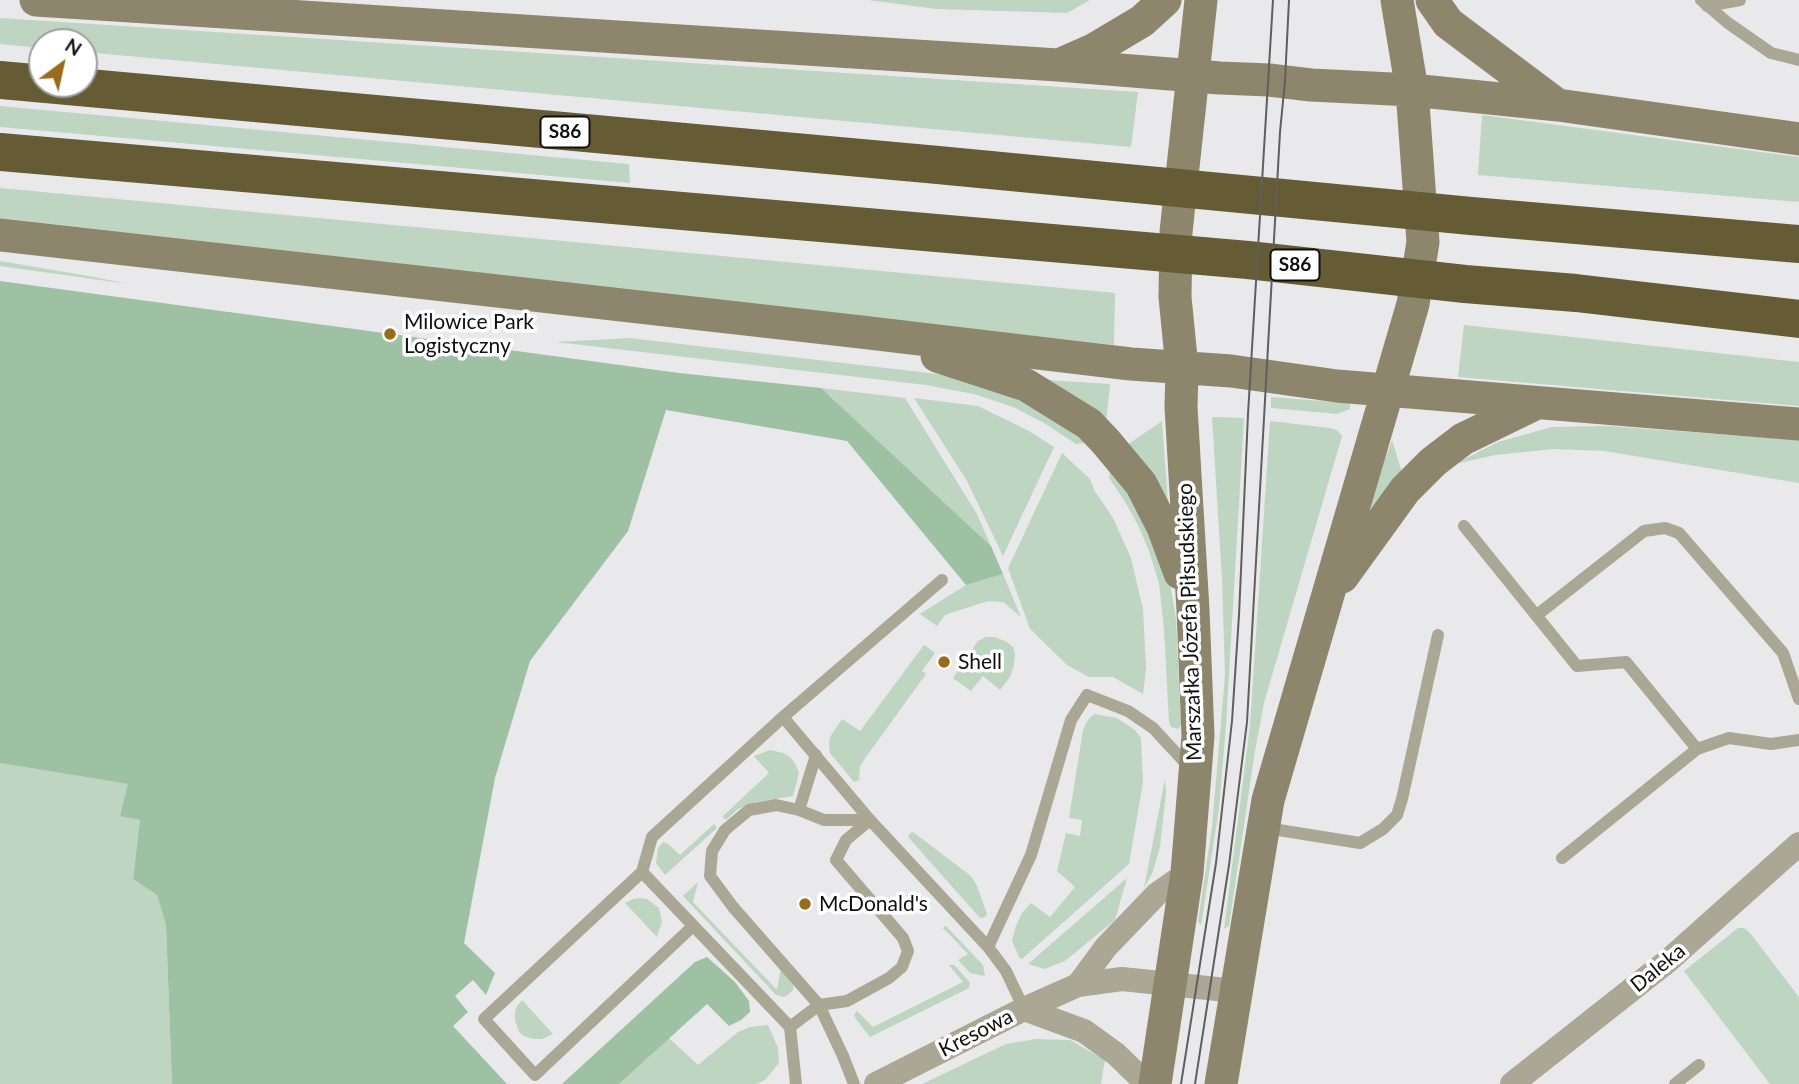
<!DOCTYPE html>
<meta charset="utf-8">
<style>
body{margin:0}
#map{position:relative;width:1799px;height:1084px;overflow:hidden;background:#e9e9eb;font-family:Lato,sans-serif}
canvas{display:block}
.north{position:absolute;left:28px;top:28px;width:70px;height:70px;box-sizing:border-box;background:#fff;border:2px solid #9f9f9f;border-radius:50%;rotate:33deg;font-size:19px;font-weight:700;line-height:28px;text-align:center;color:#0f0f10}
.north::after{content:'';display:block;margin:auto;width:24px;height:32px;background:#996c1c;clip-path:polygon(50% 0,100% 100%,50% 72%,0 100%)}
</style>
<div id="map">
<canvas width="1799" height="1084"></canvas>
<div class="north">N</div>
</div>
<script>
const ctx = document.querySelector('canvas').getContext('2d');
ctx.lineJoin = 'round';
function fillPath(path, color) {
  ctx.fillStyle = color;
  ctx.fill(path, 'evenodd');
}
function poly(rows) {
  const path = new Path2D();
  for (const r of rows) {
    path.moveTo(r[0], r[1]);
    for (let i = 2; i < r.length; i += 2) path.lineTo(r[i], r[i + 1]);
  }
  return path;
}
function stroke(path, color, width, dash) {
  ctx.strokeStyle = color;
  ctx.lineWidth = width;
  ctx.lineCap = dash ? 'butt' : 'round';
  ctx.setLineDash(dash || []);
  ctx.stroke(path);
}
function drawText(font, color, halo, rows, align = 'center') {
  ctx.font = font + ' Lato,sans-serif';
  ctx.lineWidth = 7;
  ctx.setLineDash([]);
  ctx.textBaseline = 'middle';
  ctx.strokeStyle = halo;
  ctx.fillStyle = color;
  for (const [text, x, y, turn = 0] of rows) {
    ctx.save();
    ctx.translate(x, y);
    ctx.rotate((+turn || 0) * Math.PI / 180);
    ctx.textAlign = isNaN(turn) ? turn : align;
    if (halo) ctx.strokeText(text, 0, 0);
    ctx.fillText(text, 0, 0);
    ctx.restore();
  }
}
const green = poly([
 [868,0,1090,0,1067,13,936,9],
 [0,18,1138,92,1131,147,84,52,84,42,42,42,42,48,0,44],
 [0,106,629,164,630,183,0,127],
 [1482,115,1799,157,1799,202,1478,175],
 [0,188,1115,293,1114,345,0,218],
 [0,261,83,275,129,284,0,266],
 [1464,325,1799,362,1799,406,1458,377],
 [629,338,963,377,1001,387,1092,442,1076,444,1044,423,1013,407,974,394,926,385,556,342],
 [1047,380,1110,384,1106,424],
 [821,388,905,398,977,514,991,546],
 [1271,397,1348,403,1350,405,1350,409,1337,414,1271,408],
 [914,398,978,406,1029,431,1054,447,1003,556,967,481],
 [1212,417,1244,418,1226,726,1219,808,1201,926,1198,921,1212,827,1225,675,1222,579],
 [1162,421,1168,504,1127,445],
 [1270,421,1330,428,1337,430,1342,436,1264,703,1255,751,1229,926,1224,929,1250,726],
 [1607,426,1799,440,1799,483,1604,451,1554,449,1495,455,1455,464,1498,442,1552,427],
 [1392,440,1402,472,1375,509,1371,507,1384,462],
 [1062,453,1090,479,1094,490,1113,518,1131,558,1143,609,1146,668,1143,694,1113,677,1089,677,1067,665,1030,629,1008,568],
 [1111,464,1140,505,1170,583,1176,619,1181,725,1178,729,1171,727,1169,722,1164,629,1159,583,1149,551,1138,525,1124,500,1109,478],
 [1003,574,1021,617,1003,602,988,601,945,615,937,626,920,614,966,585],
 [986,637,994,637,1007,642,1013,647,1015,654,1014,665,1010,677,1000,690,983,676,971,691,953,678,978,641],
 [924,645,935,653,922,671,926,674,866,757,860,766,859,780,854,782,830,753,829,744,830,737,842,719,860,731],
 [1094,714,1117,718,1135,730,1141,738,1143,782,1129,864,1022,959,1019,957,1012,941,1016,926,1022,913,1031,903,1050,917,1075,887,1057,871,1066,833,1080,836,1082,820,1069,818,1083,730,1087,721],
 [770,750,783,753,790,757,795,763,799,773,793,796,756,802,738,809,726,820,722,817,769,773,754,756],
 [0,763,129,784,120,815,140,820,133,879,157,895,166,925,172,1084,0,1084],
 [1165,779,1166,793,1160,847,1152,874,1144,888],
 [714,824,717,828,665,875,656,863,658,848,663,842,668,844,680,855],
 [913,832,971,876,977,886,987,914,985,917,980,918,908,837,910,833],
 [1127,878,1115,920,1065,961,1045,969,1028,964],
 [698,882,693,902,777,990,781,968,794,984,793,990,789,994,784,997,776,995,683,896],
 [640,898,647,899,659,908,662,922,657,937,625,903,633,899],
 [946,926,983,965,985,976,970,973,958,960,968,954,943,928],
 [1738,928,1744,928,1750,933,1799,997,1799,1084,1770,1084,1684,971],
 [949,965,954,965,967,979,970,983,969,988,870,1037,856,1019,854,1015,857,1011,873,1027,963,982],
 [522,1000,553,1034,542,1039,533,1039,524,1036,519,1032,515,1020,515,1012,517,1006],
 [768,1025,778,1048,779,1063,765,1080,756,1084,619,1084,669,1038,698,1065,738,1032,750,1027],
 [1036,1039,1070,1040,1105,1060,1101,1084,922,1084,1006,1044]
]);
const forest = poly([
 [0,281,679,373,821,388,991,546,1003,574,966,585,847,441,666,410,628,531,530,661,495,778,464,943,495,973,486,995,473,980,455,996,468,1012,453,1026,507,1084,172,1084,166,925,157,895,133,879,140,820,120,816,128,784,0,763],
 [707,957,735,982,749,1001,750,1012,741,1020,729,1026,707,1004,619,1084,562,1084,695,962]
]);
const lane = poly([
 [1701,0,1728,23,1771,53,1799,60],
 [1707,6,1740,0],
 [1464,526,1577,666,1626,662,1697,749],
 [1537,615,1644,531,1665,528,1679,533,1783,653,1799,699],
 [783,717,870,820,988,947,1006,971,1024,1009],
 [799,810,816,755],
 [1266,828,1360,843,1383,829,1397,815,1402,799,1438,635],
 [1562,858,1697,749,1729,738,1771,744,1799,740],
 [642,872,790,1027,796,1084],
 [693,926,535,1075,484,1019,642,872,652,837,783,717,942,580],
 [988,947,1031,855,1071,720,1087,695,1128,711,1153,728,1191,769],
 [790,1027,819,1005,847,1001,889,978,902,967,908,951,903,938,836,860,846,840,870,820],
 [854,1084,843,1056,819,1005,733,907,710,876,712,851,725,830,749,810,776,805,799,810,824,820,870,820],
 [1675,1084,1699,1065]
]);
const street = poly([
 [1078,985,1106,947,1157,894,1187,873],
 [1024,1009,1084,1031,1116,1054,1147,1084],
 [876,1084,1024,1009,1078,985,1122,979,1236,991],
 [1512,1084,1669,960,1799,844]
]);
const secondary = poly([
 [36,0,1058,65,1220,78,1269,80,1311,85,1412,90,1558,105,1799,139],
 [1432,0,1448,23,1556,104],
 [1061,64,1095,49,1142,21,1165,0],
 [0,235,861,332,1131,364,1231,371,1337,386,1799,424],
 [937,356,1026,385,1089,424,1106,442,1141,484,1163,527,1180,573],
 [1342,577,1405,490,1433,462,1463,439,1537,403],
 [1155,1084,1187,873,1198,736,1193,610,1181,407,1182,368,1175,297,1176,232,1201,0],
 [1221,1084,1268,800,1413,304,1423,242,1412,90,1397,0]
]);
const highway = poly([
 [0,80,938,165,1471,216,1799,244],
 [0,152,1248,260,1465,284,1576,293,1799,319]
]);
const tram = poly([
 [1181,1084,1216,863,1232,721,1239,615,1248,414,1273,0],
 [1195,1084,1229,865,1247,722,1280,132,1285,81,1289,0]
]);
const markers = [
 [390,334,7,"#996c1c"],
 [944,662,7,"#996c1c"],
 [805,904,7,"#996c1c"]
];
const shields = [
 [565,132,49],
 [1295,265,49]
];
const shieldNames = [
 ["S86",565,132],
 ["S86",1295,265]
];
const poiNames = [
 ["Milowice Park",404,322],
 ["Logistyczny",404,346],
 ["Shell",958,662],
 ["McDonald's",819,904]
];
const streetNames = [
 ["Marszałka Józefa Piłsudskiego",1190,622,-92],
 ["Daleka",1658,968,-39],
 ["Kresowa",976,1033,-27]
];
fillPath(green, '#bdd5c1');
fillPath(forest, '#9ec1a3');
stroke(lane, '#aba795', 12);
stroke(street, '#aba795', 24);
stroke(secondary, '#8d866c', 33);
stroke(highway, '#655b35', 38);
stroke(tram, '#5f5f60', 2);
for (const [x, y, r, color] of markers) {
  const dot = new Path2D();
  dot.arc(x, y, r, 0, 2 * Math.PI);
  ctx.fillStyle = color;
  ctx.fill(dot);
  stroke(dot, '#fff', 2.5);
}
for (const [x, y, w] of shields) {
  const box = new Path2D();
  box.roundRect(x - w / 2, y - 15.5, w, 31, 5);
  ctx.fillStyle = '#fff';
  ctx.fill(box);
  stroke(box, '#0f0f10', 2);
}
drawText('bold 19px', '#0f0f10', null, shieldNames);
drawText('21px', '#0f0f10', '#fff', poiNames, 'left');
drawText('21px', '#0f0f10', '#fff', streetNames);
</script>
